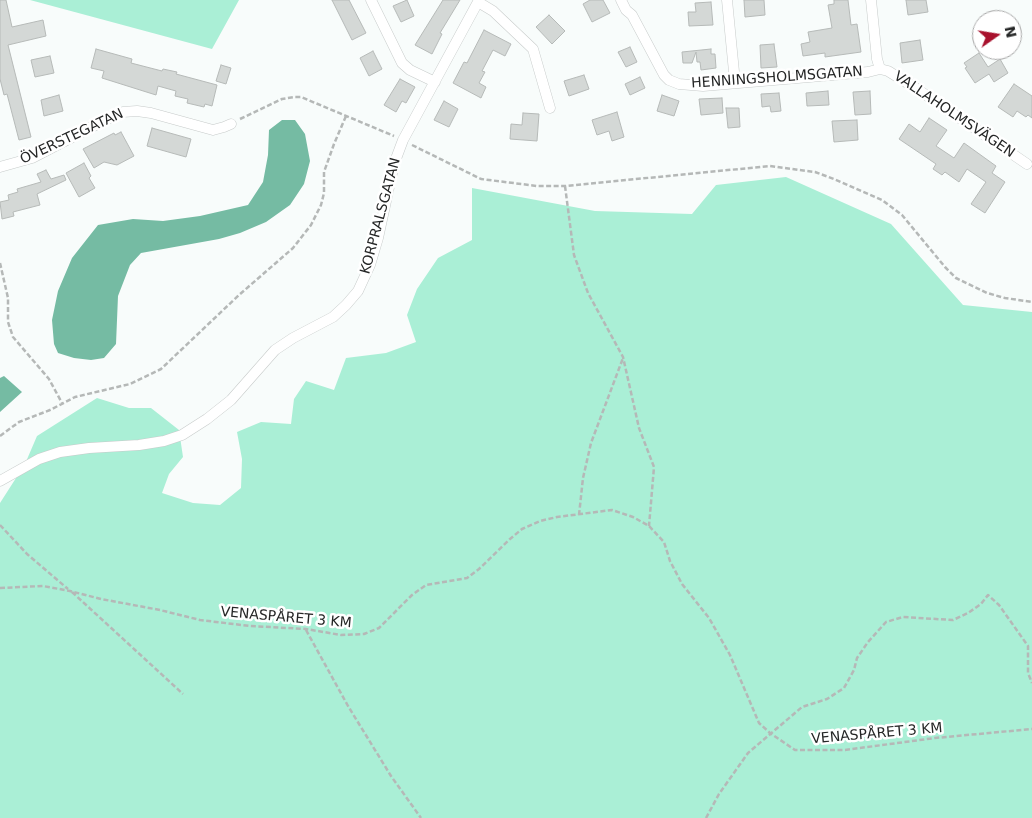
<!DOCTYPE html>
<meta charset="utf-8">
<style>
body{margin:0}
#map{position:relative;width:1032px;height:818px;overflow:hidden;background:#f8fcfb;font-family:"DejaVu Sans",sans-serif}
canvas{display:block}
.north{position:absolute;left:972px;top:10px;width:50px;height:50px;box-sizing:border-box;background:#fff;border:1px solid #a8a8a8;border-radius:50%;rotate:77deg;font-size:14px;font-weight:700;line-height:20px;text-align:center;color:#252626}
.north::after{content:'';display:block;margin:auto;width:18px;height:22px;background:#a8112d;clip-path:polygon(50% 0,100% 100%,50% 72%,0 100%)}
</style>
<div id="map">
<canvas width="1032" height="818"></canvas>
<div class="north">N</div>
</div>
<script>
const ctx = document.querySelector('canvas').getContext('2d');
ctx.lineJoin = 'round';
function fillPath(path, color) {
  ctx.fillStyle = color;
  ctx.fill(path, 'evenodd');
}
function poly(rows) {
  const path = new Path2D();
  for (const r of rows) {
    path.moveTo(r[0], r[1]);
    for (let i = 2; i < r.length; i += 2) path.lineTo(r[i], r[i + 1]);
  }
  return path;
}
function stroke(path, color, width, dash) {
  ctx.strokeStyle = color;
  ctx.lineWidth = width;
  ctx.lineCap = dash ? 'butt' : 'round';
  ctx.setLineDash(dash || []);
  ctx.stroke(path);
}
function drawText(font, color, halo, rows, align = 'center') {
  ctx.font = font + ' "DejaVu Sans",sans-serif';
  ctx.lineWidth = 5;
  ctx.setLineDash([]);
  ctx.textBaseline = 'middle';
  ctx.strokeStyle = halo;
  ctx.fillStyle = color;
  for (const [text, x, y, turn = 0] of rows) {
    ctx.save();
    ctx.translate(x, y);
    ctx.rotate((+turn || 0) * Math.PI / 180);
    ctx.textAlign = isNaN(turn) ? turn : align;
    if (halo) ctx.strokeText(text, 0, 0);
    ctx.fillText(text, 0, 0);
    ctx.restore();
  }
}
const green = poly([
 [30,0,239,0,212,49],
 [786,177,891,224,963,305,1032,312,1032,818,0,818,0,503,25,464,37,436,97,398,129,408,151,408,179,430,183,457,169,474,162,493,193,503,220,505,241,488,242,459,237,432,261,422,291,424,294,399,306,381,334,390,346,358,386,353,416,342,407,315,417,289,438,258,472,240,472,188,595,211,692,214,716,185]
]);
const water = poly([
 [282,120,295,120,305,134,310,161,304,184,290,205,266,222,240,233,219,239,141,253,130,265,118,296,116,344,104,358,91,360,74,358,58,353,54,344,52,320,58,291,72,258,98,225,133,219,163,221,200,216,248,205,263,182,268,155,269,130],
 [4,376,22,392,0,412,0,378]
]);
const building = poly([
 [0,0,6,0,12,27,43,20,46,36,8,45,31,137,19,140,7,94,4,95,0,79,0,0],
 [332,0,349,0,366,33,352,40,332,0],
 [407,0,414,16,401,22,393,6,407,0],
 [443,0,460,0,440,33,442,34,432,54,415,45,443,0],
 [590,0,603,0,610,13,592,22,583,4,590,0],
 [744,0,764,0,765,15,745,17,744,0],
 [834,0,848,0,851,25,857,24,861,52,825,57,825,53,803,56,801,44,810,42,808,32,832,28,828,5,834,4,834,0],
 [906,0,926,0,928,12,908,15,906,0],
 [711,2,713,25,689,26,688,12,696,12,695,3,711,2],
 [549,15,565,31,552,44,536,27,549,15],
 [484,30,511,44,505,56,493,50,482,71,485,72,479,83,486,87,481,98,453,83,464,62,467,63,484,30],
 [920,40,923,60,902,63,900,43,920,40],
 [774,44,777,67,761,68,760,45,774,44],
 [630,47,637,62,626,67,618,52,630,47],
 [96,49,132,59,131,63,162,71,163,69,177,72,176,74,217,85,212,106,205,104,204,107,187,103,188,99,175,96,176,91,158,86,156,95,102,78,104,71,91,68,96,49],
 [711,49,711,54,715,54,716,68,701,70,700,62,697,62,696,52,692,63,683,63,682,52,711,49],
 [373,51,382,69,369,76,360,58,373,51],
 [979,53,988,67,1000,59,1008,73,994,82,989,74,975,83,965,68,967,67,964,63,979,53],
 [50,56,54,73,35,77,31,60,50,56],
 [221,65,231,68,226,84,216,81,221,65],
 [584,75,589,89,569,96,564,81,584,75],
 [640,77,645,88,630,95,625,84,640,77],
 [400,79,415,87,406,103,402,101,396,112,384,105,400,79],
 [1014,84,1032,96,1032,118,1028,115,1026,117,1017,111,1013,117,998,107,1014,84],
 [828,91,829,105,807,106,806,93,828,91],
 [870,91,871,114,855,115,853,92,870,91],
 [779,93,781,111,771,112,770,106,762,107,761,94,779,93],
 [59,95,63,111,44,116,41,100,59,95],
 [662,95,679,101,674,116,657,111,662,95],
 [722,98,723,113,701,115,699,99,722,98],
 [444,101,458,109,449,127,434,120,444,101],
 [726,108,739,108,740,127,728,128,726,108],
 [617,112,624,137,612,141,609,131,597,135,592,120,617,112],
 [523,113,539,114,537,141,510,139,511,124,522,125,523,113],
 [929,118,947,130,936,146,954,158,964,143,996,166,992,173,1005,182,985,213,971,204,986,182,967,169,959,182,945,172,942,175,933,169,936,164,899,139,909,124,920,132,929,118],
 [857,120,858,140,834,142,832,121,857,120],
 [152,128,191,139,186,157,147,146,152,128],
 [121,132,134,156,117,165,104,162,94,168,83,149,114,133,115,135,121,132],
 [84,163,91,176,89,178,95,188,79,197,66,173,84,163],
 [46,170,51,179,64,175,66,180,37,194,40,205,13,212,14,216,2,219,0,202,9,200,8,195,18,192,17,189,41,182,37,174,46,170]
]);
const path = poly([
 [240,119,282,99,295,97,301,97,394,136],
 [412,145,481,179,537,186,565,186,770,166,815,172,834,179,882,200,902,215,945,267,956,278,987,293,1005,298,1032,302],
 [565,186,574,255,588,293,623,357,639,428,654,467,649,526],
 [0,263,8,298,8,322,13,337,49,379,62,403],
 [0,436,19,422,50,410,75,397,130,384,161,369,239,295,293,248,311,225,321,205,324,193,324,172,334,144,346,116],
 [579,515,583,478,591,443,623,358],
 [0,525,27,554,68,589],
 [0,588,43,586,70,591,101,599,160,610,200,620,250,626,306,629,341,635,364,634,379,628,412,595,426,585,467,578,479,569,510,539,522,529,540,521,557,517,612,510,633,517,649,526,664,542,670,561,682,584,709,618,730,655,759,723,770,733,795,750,845,750,935,738,1032,729],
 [72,592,183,694],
 [306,630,348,706,391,776,421,818],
 [706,818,719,794,748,753,802,707,827,699,844,688,854,670,857,658,868,642,886,622,903,617,953,620,968,613,981,604,988,595,999,605,1028,646,1028,673,1032,683]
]);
const street = poly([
 [371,0,402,63,410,70,435,82],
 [621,0,626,10,632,15,664,75,669,80,679,84,703,86,868,72,880,69,877,59,871,0],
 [727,0,735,82],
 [478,2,493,11,533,49,550,108],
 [880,69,888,71,917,89,1027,164],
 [0,167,32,158,109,118,123,112,137,111,151,113,213,130,224,127,231,124],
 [0,481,39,459,60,452,89,448,139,445,164,441,182,435,207,419,231,400,275,350,293,338,333,317,346,305,358,291,370,265,378,238,394,164,403,140,479,0]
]);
const streetNames = [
 ["HENNINGSHOLMSGATAN",777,78,-4],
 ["VALLAHOLMSVÄGEN",954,115,34],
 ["ÖVERSTEGATAN",72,137,-25],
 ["KORPRALSGATAN",381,216,-75],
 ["VENASPÅRET 3 KM",286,618,5],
 ["VENASPÅRET 3 KM",877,734,-5]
];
fillPath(green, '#aaefd6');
fillPath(water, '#75bba3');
fillPath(building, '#d4d8d6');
stroke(building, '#b6bab8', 1);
stroke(street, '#c7cbca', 11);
stroke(path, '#b5b8b7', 2.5, [5, 2.5]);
stroke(street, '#fff', 10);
drawText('14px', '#252626', '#fff', streetNames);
</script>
